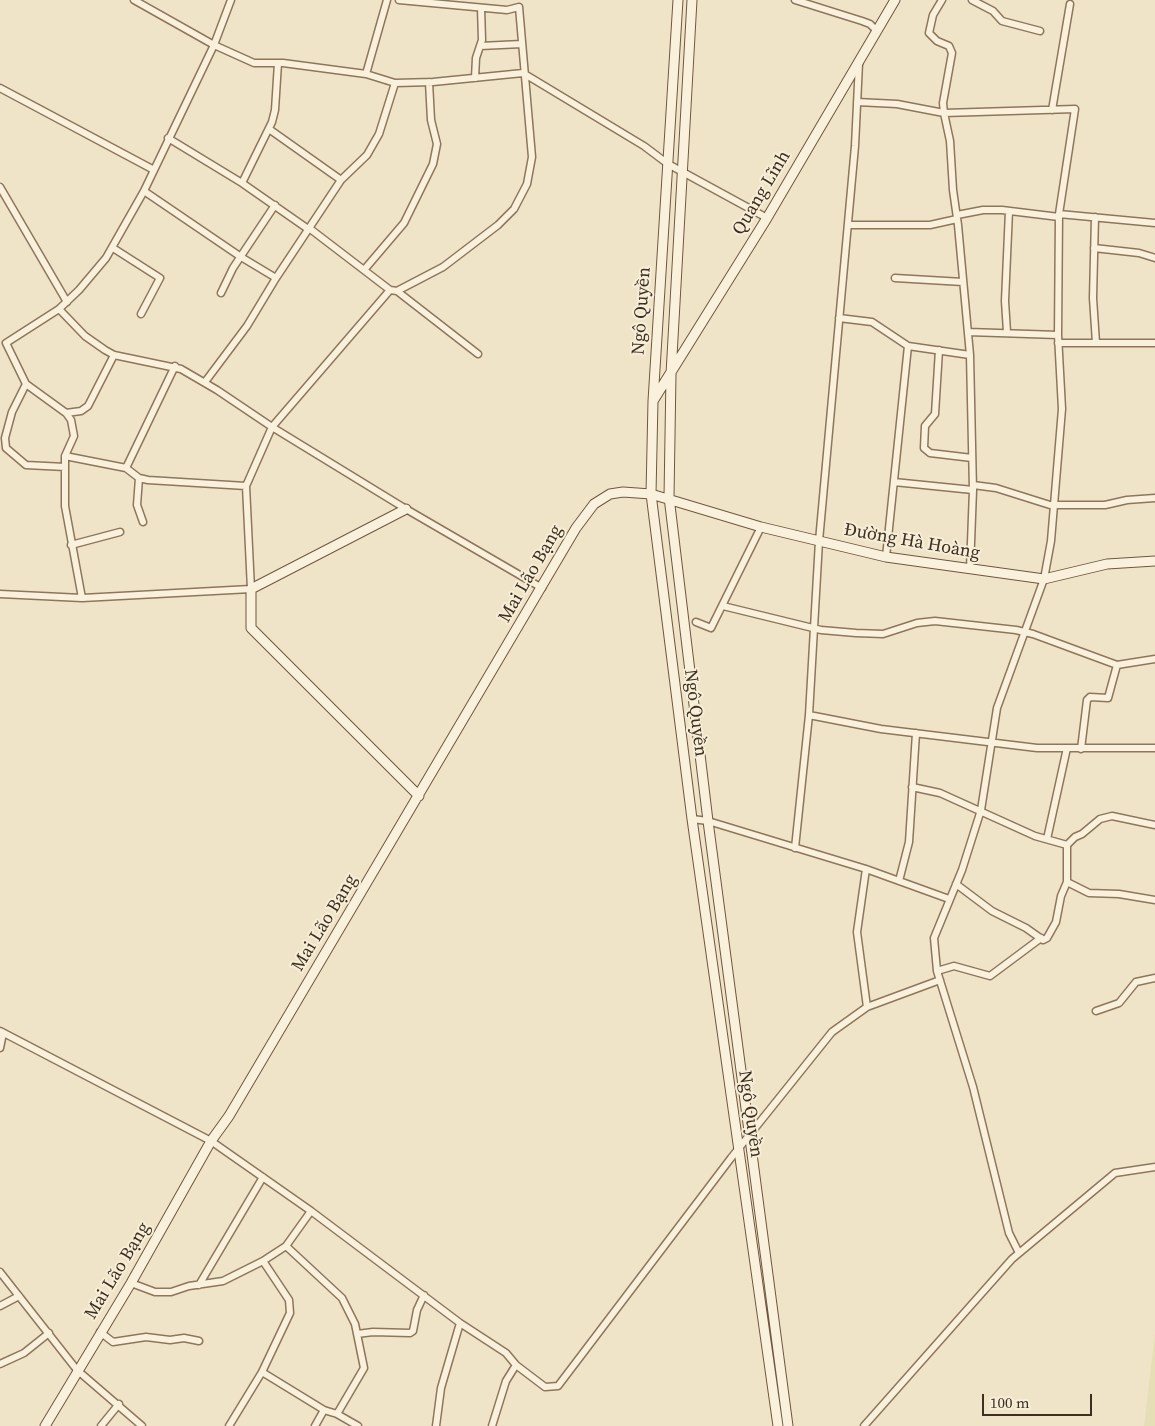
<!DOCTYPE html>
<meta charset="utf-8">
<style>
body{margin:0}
#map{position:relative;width:1155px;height:1426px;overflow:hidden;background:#f0e4c8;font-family:"Source Serif 4",serif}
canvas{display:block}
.scale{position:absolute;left:982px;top:1394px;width:110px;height:22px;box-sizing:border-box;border:2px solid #3d2e20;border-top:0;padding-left:6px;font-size:15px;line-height:18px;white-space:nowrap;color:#3d2e20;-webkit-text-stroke:4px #f7eed8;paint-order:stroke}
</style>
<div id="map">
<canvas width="1155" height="1426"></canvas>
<div class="scale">100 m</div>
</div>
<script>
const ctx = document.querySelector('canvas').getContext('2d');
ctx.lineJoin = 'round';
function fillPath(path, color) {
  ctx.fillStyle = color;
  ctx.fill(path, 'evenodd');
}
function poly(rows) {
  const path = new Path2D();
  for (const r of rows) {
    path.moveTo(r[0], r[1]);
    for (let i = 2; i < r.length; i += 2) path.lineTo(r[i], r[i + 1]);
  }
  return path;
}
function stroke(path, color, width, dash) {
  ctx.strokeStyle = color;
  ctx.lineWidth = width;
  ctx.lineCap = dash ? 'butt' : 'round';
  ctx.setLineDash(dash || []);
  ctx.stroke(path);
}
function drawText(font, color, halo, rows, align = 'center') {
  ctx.font = font + ' "Source Serif 4",serif';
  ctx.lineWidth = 4;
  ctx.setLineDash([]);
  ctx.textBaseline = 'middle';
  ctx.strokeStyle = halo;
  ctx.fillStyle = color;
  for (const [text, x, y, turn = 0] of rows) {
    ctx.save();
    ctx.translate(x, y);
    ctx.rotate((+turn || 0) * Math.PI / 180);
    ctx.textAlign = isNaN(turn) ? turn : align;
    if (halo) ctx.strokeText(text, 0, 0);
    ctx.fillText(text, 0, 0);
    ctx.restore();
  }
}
const farmland = poly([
 [1155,1333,1155,1426,1144,1426]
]);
const street = poly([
 [134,0,214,45,254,63,283,63,366,74,395,83,433,82,523,73,644,146,668,164,767,218],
 [231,0,214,45,144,191,106,258,79,290,59,309,6,343,26,384,66,413,71,420,74,436,65,456,126,468,139,478,148,480,246,486,272,427,406,509,542,588],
 [795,0,862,21,870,24,877,31],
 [942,0,933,15,929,33,937,41,949,46,952,53,943,103,944,113,1075,109,1059,214,1058,335],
 [972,0,993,11,1002,21,1040,31],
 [480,46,522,44],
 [859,63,855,146,819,541,809,715,881,729,1037,748,1155,748],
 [366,74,387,0],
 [475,78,476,58,482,40,481,8],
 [0,88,154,170],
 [857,102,897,104,944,113,950,141,953,190,958,225,970,355,973,490,970,569],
 [1052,110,1070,4],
 [269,129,341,180],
 [168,138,242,183,308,229],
 [242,183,272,122,275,110,278,63],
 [0,187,67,302],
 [144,191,241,257,276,278,341,180,367,155,379,134,395,83],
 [1059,214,1155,223],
 [957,215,983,210,1002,210,1059,217],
 [1095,217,1093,298,1096,343],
 [848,225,930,225,957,219],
 [309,228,390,290],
 [113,248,160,278,141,314],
 [1094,248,1139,253,1155,258],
 [364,270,404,223,433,164,437,144,431,120,429,82],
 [895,278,963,282],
 [397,291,478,354],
 [221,293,233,268,275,205],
 [59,309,85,336,105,350,114,355,181,369,217,390,272,427,390,290,397,291,443,267,498,225,514,209,527,184,532,157,519,7,507,10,399,0],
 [839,318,872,322,908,346],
 [968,332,1058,335,1062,409,1051,541,1044,579,997,708,981,810,962,870,934,938,937,971,973,1087,1009,1233,1019,1253],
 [1007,332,1005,301,1009,211],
 [1058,343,1155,343],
 [939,350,935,414,925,426,924,448,930,453,972,458],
 [205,382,247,326,276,278],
 [26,384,12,412,5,438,6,448,26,465,65,467],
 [66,413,81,411,88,406,114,355],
 [65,456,65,506,82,598],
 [126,468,175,366],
 [139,478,137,505,143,522],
 [894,482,973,490],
 [973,485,996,488,1050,505,1105,505,1127,500,1155,498],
 [71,545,120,532],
 [886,557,908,346,970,355],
 [0,594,82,598,251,589,246,486],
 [723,606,821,630,856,633,883,634,917,623,935,621,1016,630,1033,634,1117,665],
 [696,622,711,628,761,527],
 [1081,749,1087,700,1090,697,1108,698,1117,665,1155,659],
 [912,787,940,793,1035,836,1067,845,1075,837,1082,834,1100,819,1112,816,1155,825],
 [692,819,708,821,866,869,949,899],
 [1047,839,1067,748],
 [795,848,809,715],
 [866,869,857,932,867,1007,940,980],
 [899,881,909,842,916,733],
 [1067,882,1089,893,1119,894,1155,900],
 [956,884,992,911,1026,928,1043,940,1047,938,1056,922,1061,896,1067,882,1067,845],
 [937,971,954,966,990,976,1041,938],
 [1096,1011,1119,1003,1136,982,1155,978],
 [0,1031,211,1141,311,1211,460,1323,506,1353,516,1365,506,1381,492,1426],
 [0,1048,3,1033],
 [286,1246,342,1298,355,1324,364,1368,337,1414],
 [0,1272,77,1370,142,1426],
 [131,1283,155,1292,171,1292,189,1286,223,1281,263,1261],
 [199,1285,263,1177],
 [0,1306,19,1296],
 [100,1332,113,1342,146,1337,170,1340,184,1338,199,1341],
 [357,1334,373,1332,410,1333,413,1331,417,1310,424,1295],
 [0,1364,24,1353,49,1333],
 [516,1365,545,1387,558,1386,731,1158,832,1032,867,1007],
 [262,1372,290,1313,289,1300,263,1261,286,1246,311,1211],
 [324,1410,337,1414,358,1426],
 [101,1426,119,1404],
 [229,1426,262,1372,324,1410,315,1426],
 [436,1426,441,1388,460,1323],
 [864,1426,1012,1259,1115,1173,1155,1167]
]);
const secondary = poly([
 [678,0,653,401,651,494,692,819,778,1426],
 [692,0,671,374,669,497,708,821,788,1426],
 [653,401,767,218,895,0],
 [406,509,251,589,251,628,419,796],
 [45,1426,131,1283,211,1141,229,1116,576,528,594,504,610,494,623,492,651,494,761,527,886,557,1044,579,1107,564,1155,561]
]);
const streetNames = [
 ["Quang Lĩnh",762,193,-59],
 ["Ngô Quyền",642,311,-86],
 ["Đường Hà Hoàng",912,542,10],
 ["Mai Lão Bạng",531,574,-60],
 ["Ngô Quyền",695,713,83],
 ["Mai Lão Bạng",325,923,-59],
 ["Ngô Quyền",750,1114,82],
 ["Mai Lão Bạng",118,1271,-59]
];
fillPath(farmland, '#e6deb5');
stroke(street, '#8d765c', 9);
stroke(secondary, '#6f573f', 11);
stroke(street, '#faf1dc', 6);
stroke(secondary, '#faf1dc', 9);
drawText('18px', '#3d2e20', '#f7eed8', streetNames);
</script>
